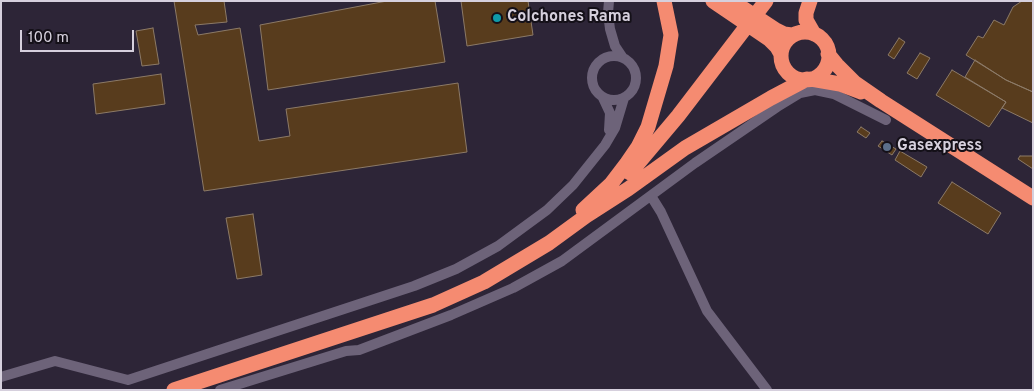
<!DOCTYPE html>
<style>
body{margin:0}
#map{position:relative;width:1034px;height:391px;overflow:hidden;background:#2d2537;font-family:Overpass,sans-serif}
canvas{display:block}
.frame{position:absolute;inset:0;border:2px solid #d6d0dd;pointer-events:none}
.scale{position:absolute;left:20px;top:30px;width:114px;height:22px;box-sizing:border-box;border:2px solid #d6d0dd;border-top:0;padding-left:6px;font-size:15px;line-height:18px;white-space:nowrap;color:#d6d0dd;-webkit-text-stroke:4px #141018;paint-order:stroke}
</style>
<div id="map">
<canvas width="1034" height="391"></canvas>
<div class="frame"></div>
<div class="scale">100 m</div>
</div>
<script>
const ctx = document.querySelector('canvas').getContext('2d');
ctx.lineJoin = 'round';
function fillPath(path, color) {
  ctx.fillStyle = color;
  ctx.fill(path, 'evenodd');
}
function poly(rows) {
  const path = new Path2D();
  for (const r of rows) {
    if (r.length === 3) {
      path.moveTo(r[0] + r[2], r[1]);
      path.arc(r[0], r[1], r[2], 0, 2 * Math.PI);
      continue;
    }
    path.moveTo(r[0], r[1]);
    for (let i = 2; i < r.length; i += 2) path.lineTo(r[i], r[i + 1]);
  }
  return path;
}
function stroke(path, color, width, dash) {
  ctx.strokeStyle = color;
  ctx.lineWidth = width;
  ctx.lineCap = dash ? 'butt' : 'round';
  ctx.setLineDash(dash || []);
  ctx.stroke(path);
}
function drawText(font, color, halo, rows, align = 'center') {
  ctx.font = font + ' Overpass,sans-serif';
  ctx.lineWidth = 4;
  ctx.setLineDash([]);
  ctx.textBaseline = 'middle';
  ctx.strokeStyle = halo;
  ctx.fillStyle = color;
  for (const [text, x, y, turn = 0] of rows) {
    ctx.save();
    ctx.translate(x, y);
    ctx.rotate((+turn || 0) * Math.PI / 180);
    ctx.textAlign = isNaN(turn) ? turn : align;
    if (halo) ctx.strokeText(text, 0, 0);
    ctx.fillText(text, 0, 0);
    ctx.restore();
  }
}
const building = poly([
 [174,1,224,1,227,22,195,25,198,35,240,28,259,141,290,136,286,109,458,83,467,152,204,191,174,1],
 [387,1,435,1,445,62,268,90,260,25,387,1],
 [461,1,528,1,533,35,467,46,461,1],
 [1022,1,1033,1,1033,92,1006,80,966,55,978,36,983,38,994,20,1004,25,1013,7,1022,1],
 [153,28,159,64,142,66,136,31,153,28],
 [899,38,905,42,894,59,888,55,899,38],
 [920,53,930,58,917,79,907,73,920,53],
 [975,60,1006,80,1033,92,1033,123,1002,108,1006,102,965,77,975,60],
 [952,70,1006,102,989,127,936,95,952,70],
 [161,74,165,104,96,114,93,84,161,74],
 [861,127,870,133,866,138,857,132,861,127],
 [882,141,896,149,892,155,878,146,882,141],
 [900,151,927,167,921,177,895,160,900,151],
 [1020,156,1033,156,1033,169,1018,159,1020,156],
 [952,182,1001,213,988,234,938,203,952,182],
 [253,214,262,275,237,279,226,218,253,214]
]);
const minor = poly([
 [609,1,608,13,610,29,615,46,623,58],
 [614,78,22],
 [603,98,610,113,609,130],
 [651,196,661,212,707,311,767,390],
 [1,377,55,361,128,380,414,286,456,269,498,246,547,210,573,185,605,145,615,128,624,98],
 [220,390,346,351,359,350,451,315,513,288,562,261,695,163,777,107,800,93,815,90,834,94,886,120]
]);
const highway = poly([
 [713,1,769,39,777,47,781,54],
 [732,1,776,30,784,34,792,35],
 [810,1,806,13,806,20,814,34],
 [805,56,24],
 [828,54,837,65,855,83,881,101,1033,198],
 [811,79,840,84,861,92],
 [630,173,678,116,766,1],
 [583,210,611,184,627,163,638,147,648,127,666,66,671,35,664,1],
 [174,390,433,305,484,282,549,243,586,216,628,189,685,148,771,98,807,79]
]);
const markers = [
 [497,18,5,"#0f9aa8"],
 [887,147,5,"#5c6f8a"]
];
const poiNames = [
 ["Colchones Rama",507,18],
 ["Gasexpress",897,147]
];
fillPath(building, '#583c1d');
stroke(building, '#8c7a67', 1);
stroke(minor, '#6d6379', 10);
stroke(highway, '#f58b71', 15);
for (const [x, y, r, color] of markers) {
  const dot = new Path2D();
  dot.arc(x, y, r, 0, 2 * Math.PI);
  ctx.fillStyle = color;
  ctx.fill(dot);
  stroke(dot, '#141018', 2);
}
drawText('bold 16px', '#d6d0dd', '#141018', poiNames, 'left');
</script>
